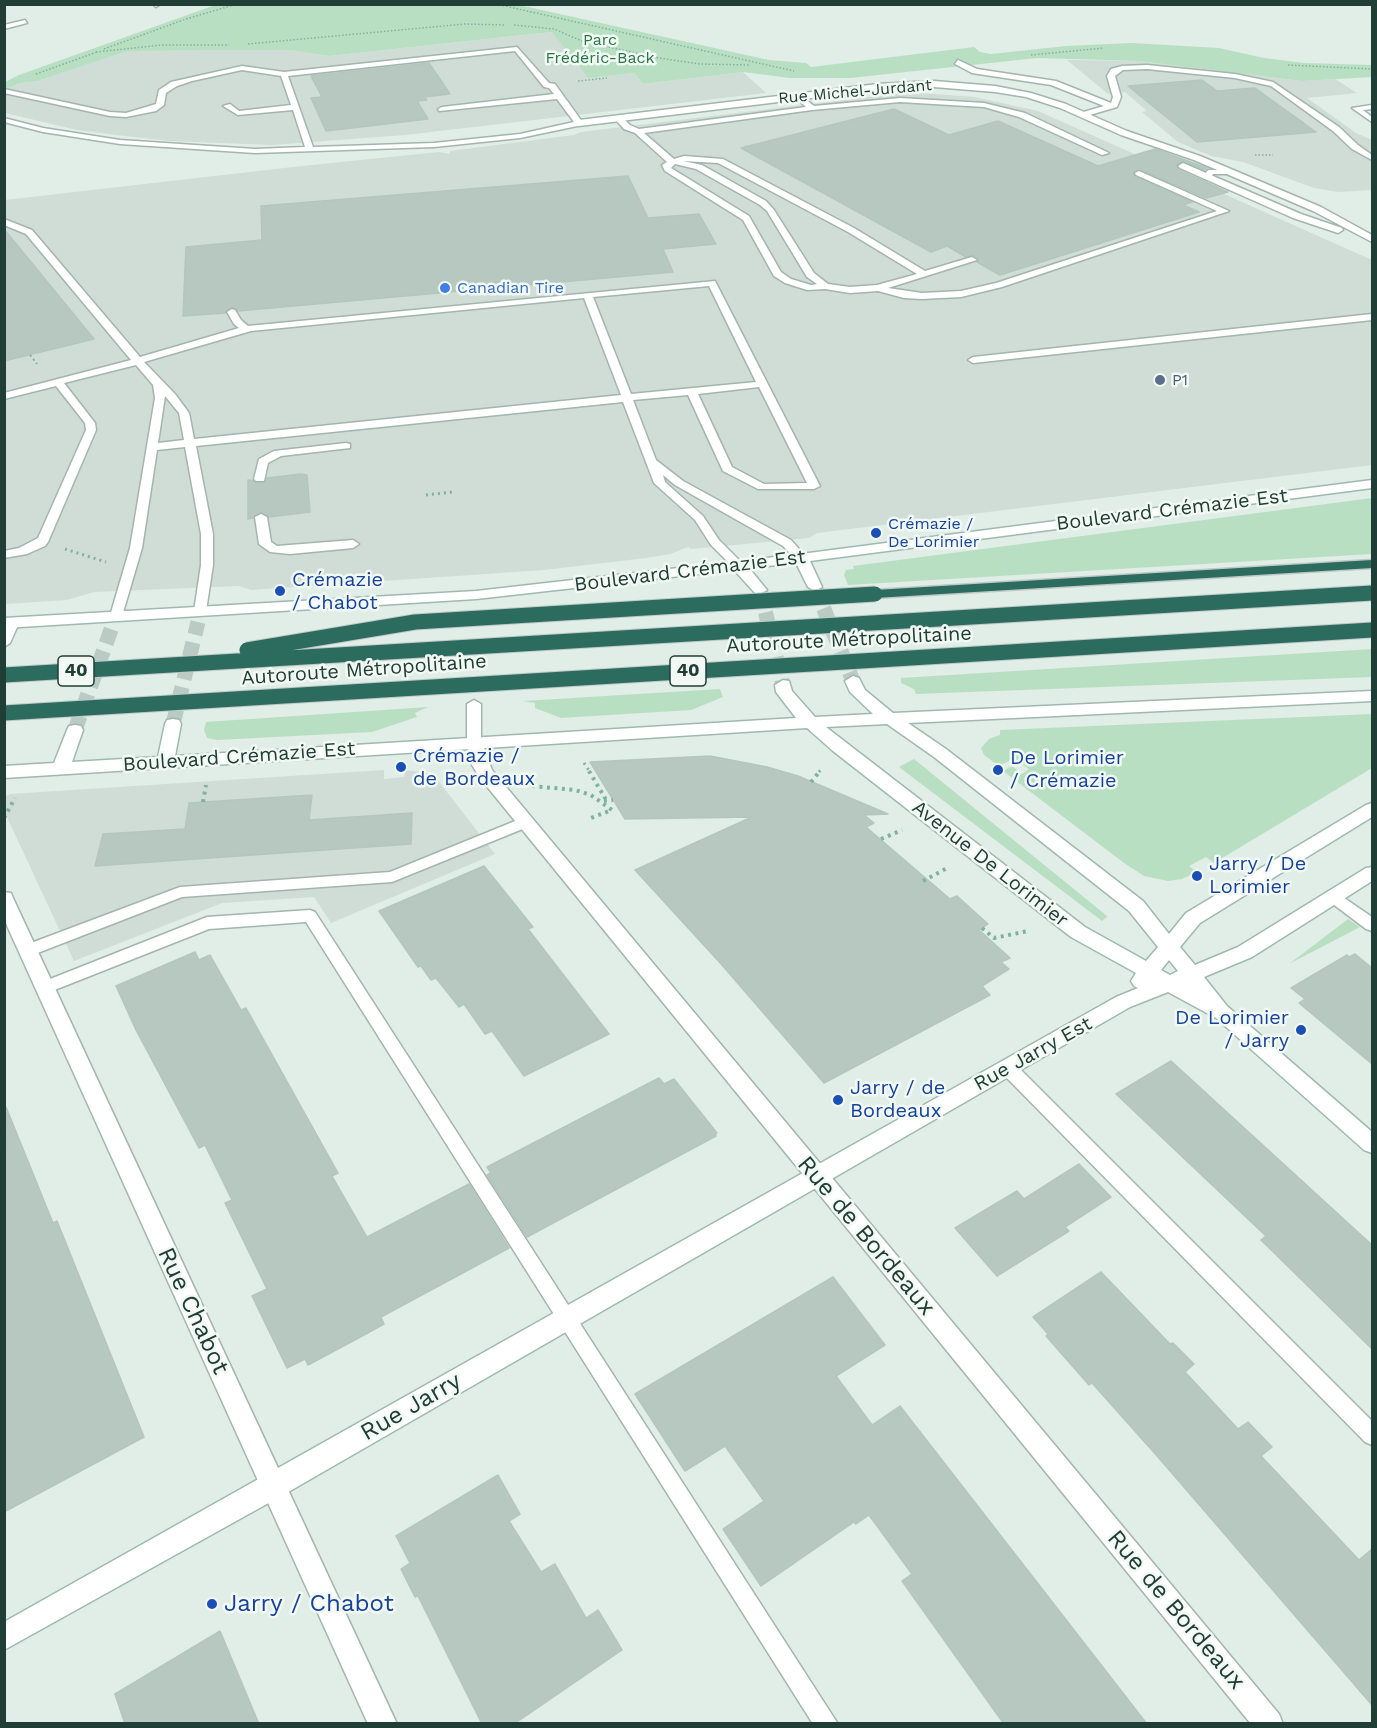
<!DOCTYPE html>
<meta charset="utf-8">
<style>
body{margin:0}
#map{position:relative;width:1377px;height:1728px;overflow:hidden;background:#e1ede7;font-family:"Work Sans",sans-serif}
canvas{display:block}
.frame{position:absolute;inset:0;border:6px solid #203e36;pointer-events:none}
</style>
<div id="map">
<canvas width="1377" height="1728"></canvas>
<div class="frame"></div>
</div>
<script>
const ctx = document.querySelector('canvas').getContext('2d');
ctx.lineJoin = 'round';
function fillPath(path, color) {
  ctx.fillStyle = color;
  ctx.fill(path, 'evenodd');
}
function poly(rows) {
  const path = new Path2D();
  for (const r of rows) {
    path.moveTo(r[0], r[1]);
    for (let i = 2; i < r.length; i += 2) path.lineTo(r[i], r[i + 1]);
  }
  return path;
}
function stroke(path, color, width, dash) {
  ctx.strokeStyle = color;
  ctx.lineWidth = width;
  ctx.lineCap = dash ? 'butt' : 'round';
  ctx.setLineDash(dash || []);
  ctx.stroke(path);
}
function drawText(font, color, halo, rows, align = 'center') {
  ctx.font = font + ' "Work Sans",sans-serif';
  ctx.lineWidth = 5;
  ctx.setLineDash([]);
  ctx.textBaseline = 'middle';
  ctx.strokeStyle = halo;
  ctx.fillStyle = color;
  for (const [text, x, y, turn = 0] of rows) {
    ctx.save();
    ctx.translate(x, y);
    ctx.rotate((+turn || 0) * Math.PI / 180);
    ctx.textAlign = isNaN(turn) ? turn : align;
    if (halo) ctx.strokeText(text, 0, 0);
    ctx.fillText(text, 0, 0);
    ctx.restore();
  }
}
const built = poly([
 [553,32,588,78,634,73,643,84,743,72,766,93,405,135,272,145,170,141,125,136,77,130,5,113,5,89,21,83,38,81,128,51,291,50,329,56],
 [1067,60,1139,61,1302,81,1335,79,1357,93,1307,98,1356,133,1372,140,1372,190,1338,192,1314,188,1243,162,1211,156,1178,142,1142,112,1147,111,1125,92,1108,94],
 [920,93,974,97,1038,111,1372,260,1372,465,817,533,809,538,691,549,688,547,670,554,646,558,544,570,251,590,239,586,94,592,67,600,5,604,5,200,293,167,439,152,450,154,450,151,574,135,581,132,894,94],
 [384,770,384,779,404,777,406,770,433,774,495,854,331,923,314,897,222,903,74,961,5,813,4,797,10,794]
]);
const green = poly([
 [218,4,519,5,769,60,806,63,811,67,974,47,980,52,991,54,1066,46,1132,43,1219,48,1264,58,1304,63,1372,65,1372,77,1302,81,1139,61,1037,58,850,78,790,78,743,72,643,84,634,73,588,78,552,32,329,56,290,50,128,51,38,81,21,83,5,89,5,82,19,75],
 [1372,498,1372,554,848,585,844,575,846,570,854,569,853,566],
 [1372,649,1372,677,916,694,914,689,901,683,901,678],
 [720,689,723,697,691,710,561,718,535,708,535,703,523,701],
 [428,707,415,713,417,717,372,732,217,740,207,738,204,730,206,722],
 [1372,714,1372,768,1214,863,1206,857,1189,866,1197,872,1182,879,1168,881,1144,876,1124,863,1003,771,1012,766,1022,774,1029,769,1013,759,999,766,984,755,981,748,989,739,1000,735,1000,730],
 [914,759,1107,916,1108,916,1102,921,899,767],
 [1348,919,1360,927,1289,964]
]);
const building = poly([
 [429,63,450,94,424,97,427,100,417,101,428,119,326,131,311,98,322,97,311,76,429,63],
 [1202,80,1217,91,1255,88,1316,132,1197,142,1128,86,1202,80],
 [894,109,949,135,998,121,1098,166,1155,149,1207,168,1205,170,1184,161,1176,166,1179,170,1228,192,1206,198,1138,169,1133,172,1135,177,1192,202,1183,205,1199,212,1000,275,977,262,979,259,973,255,966,257,947,246,931,252,741,148,894,109],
 [628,176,648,218,699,214,716,244,663,249,673,272,238,311,233,307,225,313,183,316,186,247,262,240,261,206,628,176],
 [4,229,94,339,4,361,4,229],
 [301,474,307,475,310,512,269,517,260,512,253,518,248,519,248,480,264,483,267,478,301,474],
 [710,756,767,767,798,776,888,814,864,815,874,823,866,827,950,899,957,896,988,924,979,930,1010,958,1001,962,1009,969,982,986,990,995,824,1083,722,965,635,870,752,817,625,819,590,762,710,756],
 [312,795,309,820,412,813,411,844,95,866,103,834,185,829,189,803,312,795],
 [484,866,533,927,528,929,609,1034,524,1076,492,1031,485,1034,464,1004,459,1007,436,978,431,980,421,966,418,967,379,911,484,866],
 [195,952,199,960,210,955,241,1010,246,1008,338,1173,332,1176,367,1237,469,1184,509,1248,381,1317,384,1324,364,1335,308,1365,305,1359,287,1368,252,1296,267,1289,225,1203,232,1200,205,1145,199,1148,136,1030,116,986,195,952],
 [1355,954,1372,968,1372,1064,1299,1003,1305,999,1291,988,1347,955,1349,957,1355,954],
 [1171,1061,1372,1245,1372,1349,1261,1240,1266,1236,1116,1094,1171,1061],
 [659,1078,664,1084,674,1079,717,1133,715,1134,716,1136,527,1237,487,1175,491,1173,487,1167,659,1078],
 [6,1107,53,1223,57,1221,144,1437,4,1512,6,1107],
 [1079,1164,1111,1197,1065,1227,1069,1231,997,1276,955,1228,1017,1191,1024,1199,1079,1164],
 [1101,1272,1170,1344,1173,1343,1194,1364,1185,1372,1238,1429,1248,1422,1272,1447,1261,1456,1359,1560,1372,1549,1372,1705,1158,1457,1092,1383,1089,1385,1046,1336,1048,1334,1033,1317,1101,1272],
 [833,1277,885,1345,836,1376,872,1425,900,1406,1147,1724,1004,1724,902,1581,912,1574,869,1515,856,1524,854,1522,761,1586,723,1529,764,1501,725,1446,685,1471,635,1394,833,1277],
 [498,1475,520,1514,509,1521,541,1572,555,1564,586,1618,598,1610,622,1650,514,1724,482,1724,418,1596,415,1597,401,1569,410,1563,396,1536,498,1475],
 [220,1631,259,1724,125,1724,115,1694,220,1631]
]);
const secondaryTunnel = poly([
 [815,587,853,681],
 [760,590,783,685],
 [173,724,198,622],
 [75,730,112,627]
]);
const pathFar3 = poly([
 [496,4,794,71],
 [514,25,554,29,582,41,659,58,700,64,750,65],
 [248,44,465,24,506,25],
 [104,49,186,19,237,4],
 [96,52,162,45,229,45],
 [1031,55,1104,48],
 [1288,65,1372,69],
 [36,74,97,52],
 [578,81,607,78],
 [1255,155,1273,155]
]);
const pathFar2 = poly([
 [30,355,37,364]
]);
const pathFar1 = poly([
 [426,495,452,492],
 [65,549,106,562],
 [584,763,590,772],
 [819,772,822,768]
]);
const path = poly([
 [589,771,605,798,602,801,613,800],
 [811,782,820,771],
 [532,786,575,790,591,795,612,810,588,819],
 [203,802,206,785],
 [4,818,15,798],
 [881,839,902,830],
 [923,881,949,867],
 [982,928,994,938,1028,931]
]);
const service = poly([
 [153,4,159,4,159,5,156,7,153,4],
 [25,20,27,23,4,29,4,25,25,20],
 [517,47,549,83,555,84,583,123,582,125,520,138,434,147,255,153,120,144,43,132,4,122,4,118,43,128,120,140,255,149,305,147,293,110,238,115,223,106,230,104,239,111,291,105,281,76,242,70,192,81,177,86,166,93,164,105,156,111,126,117,110,116,4,93,4,89,110,112,126,113,156,104,159,90,171,82,242,66,284,72,517,47],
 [515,51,544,87,549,88,554,94,442,107,438,109,439,111,557,99,574,122,520,134,434,143,313,147,288,76,515,51],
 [958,60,977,69,1056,81,1111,103,1113,97,1107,76,1111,69,1122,66,1147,65,1235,74,1273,82,1339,127,1358,145,1372,155,1372,160,1352,149,1333,131,1271,86,1235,78,1147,69,1123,70,1115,76,1121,97,1117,107,1083,117,1079,115,1080,113,1104,106,1051,85,972,73,955,64,958,60],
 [798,94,814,106,900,98,984,103,1025,113,1109,153,1102,155,1019,117,984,107,900,102,812,110,644,133,674,159,684,156,723,159,854,228,925,271,972,257,977,260,888,288,922,293,961,291,996,283,1217,211,1136,175,1135,173,1139,171,1229,211,1002,287,961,297,922,299,904,298,878,291,850,293,825,289,807,290,785,283,774,276,743,220,665,171,662,165,667,162,635,133,624,129,614,118,621,116,630,125,639,129,806,107,794,96,798,94],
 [683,161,718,163,848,232,917,274,877,285,850,287,828,284,814,273,774,210,766,201,702,165,683,161],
 [675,164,696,169,760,205,767,211,807,277,817,284,811,285,791,279,781,272,749,216,671,168,675,164],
 [1372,105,1372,109,1363,110,1372,117,1372,122,1352,108,1372,105],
 [1208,170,1228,170,1232,172,1228,174,1213,174,1210,179,1204,179,1203,177,1208,170],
 [4,219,32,230,140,357,239,328,234,324,227,312,232,309,235,310,241,320,248,326,715,281,820,486,814,489,758,489,723,471,688,395,633,400,656,460,683,481,791,540,807,558,801,562,797,561,783,546,675,485,663,475,665,482,703,516,719,540,744,565,738,569,734,568,711,545,695,520,654,483,623,402,196,446,213,534,213,565,206,611,200,615,194,611,201,565,201,534,185,447,157,450,142,548,122,616,116,620,112,619,110,616,130,548,155,398,153,385,136,365,64,383,95,423,96,430,48,542,45,546,27,554,4,558,4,551,19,548,38,538,86,430,85,423,56,386,4,399,4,393,131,360,26,234,4,225,4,219],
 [709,286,756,382,631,394,593,297,709,286],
 [584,298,621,395,194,439,189,413,175,394,144,362,251,331,584,298],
 [759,387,807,483,764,484,732,467,698,394,759,387],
 [165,396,179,413,184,440,158,443,165,396],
 [1372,314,1372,320,973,363,968,360,973,357,1372,314],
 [346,443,350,444,350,448,281,456,268,463,264,481,256,481,254,479,259,459,274,451,346,443],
 [261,514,267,517,271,542,277,546,353,540,359,544,353,548,290,554,270,552,259,544,255,517,261,514],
 [13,619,19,623,10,643,4,647,4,628,9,620,13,619],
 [474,700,481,704,481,742,474,746,467,742,467,704,474,700],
 [525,817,532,822,530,826,392,882,182,897,35,954,29,956,23,954,21,950,23,946,180,887,390,872,525,817],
 [1334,891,1372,917,1372,931,1366,929,1329,901,1326,897,1329,893,1334,891],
 [310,910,315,912,838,1724,813,1724,306,922,209,929,52,991,46,993,40,991,38,987,40,983,207,917,310,910],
 [1008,1061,1014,1063,1372,1421,1372,1445,1365,1442,1002,1073,1000,1068,1002,1063,1008,1061]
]);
const minor = poly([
 [934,81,995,86,1031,93,1066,104,1127,131,1200,156,1321,207,1372,235,1372,242,1313,211,1194,160,1121,135,1060,108,1026,97,995,92,934,87,878,90,579,126,574,123,579,120,878,84,934,81],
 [1183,163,1301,214,1342,228,1343,230,1338,233,1293,218,1180,168,1178,166,1183,163],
 [474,737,480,738,482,742,492,770,1279,1714,1283,1724,1251,1724,480,778,472,765,466,742,468,738,474,737],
 [4,892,11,893,13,898,397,1724,368,1724,4,919,4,892]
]);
const secondary = poly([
 [1372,480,1372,488,810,561,822,587,815,591,808,587,796,563,749,568,767,590,760,594,755,593,734,570,476,599,4,628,4,618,476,591,801,554,1372,480],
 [853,676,859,678,865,690,893,713,1372,691,1372,701,908,723,946,749,1143,901,1169,934,1186,913,1366,805,1372,803,1372,817,1200,923,1180,947,1195,965,1238,947,1366,868,1372,867,1372,881,1252,957,1204,977,1227,1006,1372,1132,1372,1153,1364,1150,1216,1018,1168,992,1130,1007,283,1495,4,1650,4,1622,1116,997,1138,988,1134,986,1131,981,1136,973,1071,937,833,751,807,728,4,778,4,766,54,763,67,730,69,726,75,725,81,726,83,730,72,762,158,757,165,724,167,720,173,719,179,720,181,724,175,756,796,718,776,692,775,685,783,680,789,681,792,691,815,717,873,714,850,692,845,681,853,676],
 [887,724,934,757,1129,911,1158,947,1146,961,1085,927,826,727,887,724],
 [1169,960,1178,971,1170,975,1161,970,1169,960]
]);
const motorway = poly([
 [1372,560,1372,568,875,598,868,594,875,590,1372,560]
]);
const motorwayBridge = poly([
 [247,650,415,622,875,594],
 [4,675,1372,593],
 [4,713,1372,630]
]);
const markers = [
 [445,288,6,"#3f7fe0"],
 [1160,380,6,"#5c6f8a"],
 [876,533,6,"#1a4fb4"],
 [280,591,6,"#1a4fb4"],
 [401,767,6,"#1a4fb4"],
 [998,770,6,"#1a4fb4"],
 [1197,876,6,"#1a4fb4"],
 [1301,1030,6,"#1a4fb4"],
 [838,1100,6,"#1a4fb4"],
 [212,1604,6,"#1a4fb4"]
];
const farParknames = [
 ["Parc",600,40],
 ["Frédéric-Back",600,58]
];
const farStreetnames = [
 ["Rue Michel-Jurdant",855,92,-5]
];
const farShopnames = [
 ["Canadian Tire",457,288]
];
const farServicenames = [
 ["P1",1172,380]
];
const farTransitnames = [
 ["Crémazie /",888,524],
 ["De Lorimier",888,542]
];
const shields = [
 [76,671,36],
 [688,671,36]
];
const shieldNames = [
 ["40",76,671],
 ["40",688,671]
];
const streetNames = [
 ["Boulevard Crémazie Est",1172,510,-7],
 ["Boulevard Crémazie Est",690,571,-7],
 ["Autoroute Métropolitaine",849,640,-3],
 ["Autoroute Métropolitaine",364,670,-4],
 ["Boulevard Crémazie Est",239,757,-4],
 ["Avenue De Lorimier",990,864,38],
 ["Rue Jarry Est",1033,1054,-29]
];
const transitNames = [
 ["Crémazie",292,580],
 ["/ Chabot",292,603],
 ["Crémazie /",413,756],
 ["de Bordeaux",413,779],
 ["De Lorimier",1010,758],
 ["/ Crémazie",1010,781],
 ["Jarry / De",1209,864],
 ["Lorimier",1209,887],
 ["De Lorimier",1289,1018,"right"],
 ["/ Jarry",1289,1041,"right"],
 ["Jarry / de",850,1088],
 ["Bordeaux",850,1111]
];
const nearStreetnames = [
 ["Rue de Bordeaux",866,1236,50],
 ["Rue Chabot",193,1311,65],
 ["Rue Jarry",411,1407,-30],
 ["Rue de Bordeaux",1176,1610,50]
];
const nearTransitnames = [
 ["Jarry / Chabot",224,1604]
];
fillPath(built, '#cfddd6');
fillPath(green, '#b9dfc3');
fillPath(building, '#b6c8c0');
stroke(building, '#b3c7be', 1.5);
stroke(secondaryTunnel, '#bacac4', 15, [15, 8]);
stroke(service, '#a3b5ae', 3);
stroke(minor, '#a3b5ae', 3);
stroke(secondary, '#9fb9b0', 3);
stroke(motorway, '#c1c9c7', 3);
stroke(pathFar3, '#80b2a2', 1.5, [1.5, 2]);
stroke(pathFar2, '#80b2a2', 2, [2, 3]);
stroke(pathFar1, '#80b2a2', 3, [2, 4]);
stroke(path, '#80b2a2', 4, [3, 4.5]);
fillPath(service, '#fff');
fillPath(minor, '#fff');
fillPath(secondary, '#fff');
fillPath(motorway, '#2b6c5e');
stroke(motorwayBridge, '#c1c9c7', 17, []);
stroke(motorwayBridge, '#2b6c5e', 15);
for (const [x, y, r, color] of markers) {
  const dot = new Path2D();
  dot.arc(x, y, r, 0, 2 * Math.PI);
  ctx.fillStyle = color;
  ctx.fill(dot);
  stroke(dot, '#f2f9f5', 2);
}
drawText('16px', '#287846', '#f2f9f5', farParknames);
drawText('16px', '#203e36', '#f2f9f5', farStreetnames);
drawText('16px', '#366cbe', '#f2f9f5', farShopnames, 'left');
drawText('16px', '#4e5e75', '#f2f9f5', farServicenames, 'left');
drawText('16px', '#164399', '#f2f9f5', farTransitnames, 'left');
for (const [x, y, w] of shields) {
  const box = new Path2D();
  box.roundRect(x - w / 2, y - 15, w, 30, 4.5);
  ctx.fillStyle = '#f2f9f5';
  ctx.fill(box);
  stroke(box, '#203e36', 1.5);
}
drawText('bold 18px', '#203e36', null, shieldNames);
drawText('20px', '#203e36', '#f2f9f5', streetNames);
drawText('20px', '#164399', '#f2f9f5', transitNames, 'left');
drawText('24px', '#203e36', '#f2f9f5', nearStreetnames);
drawText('24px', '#164399', '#f2f9f5', nearTransitnames, 'left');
</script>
